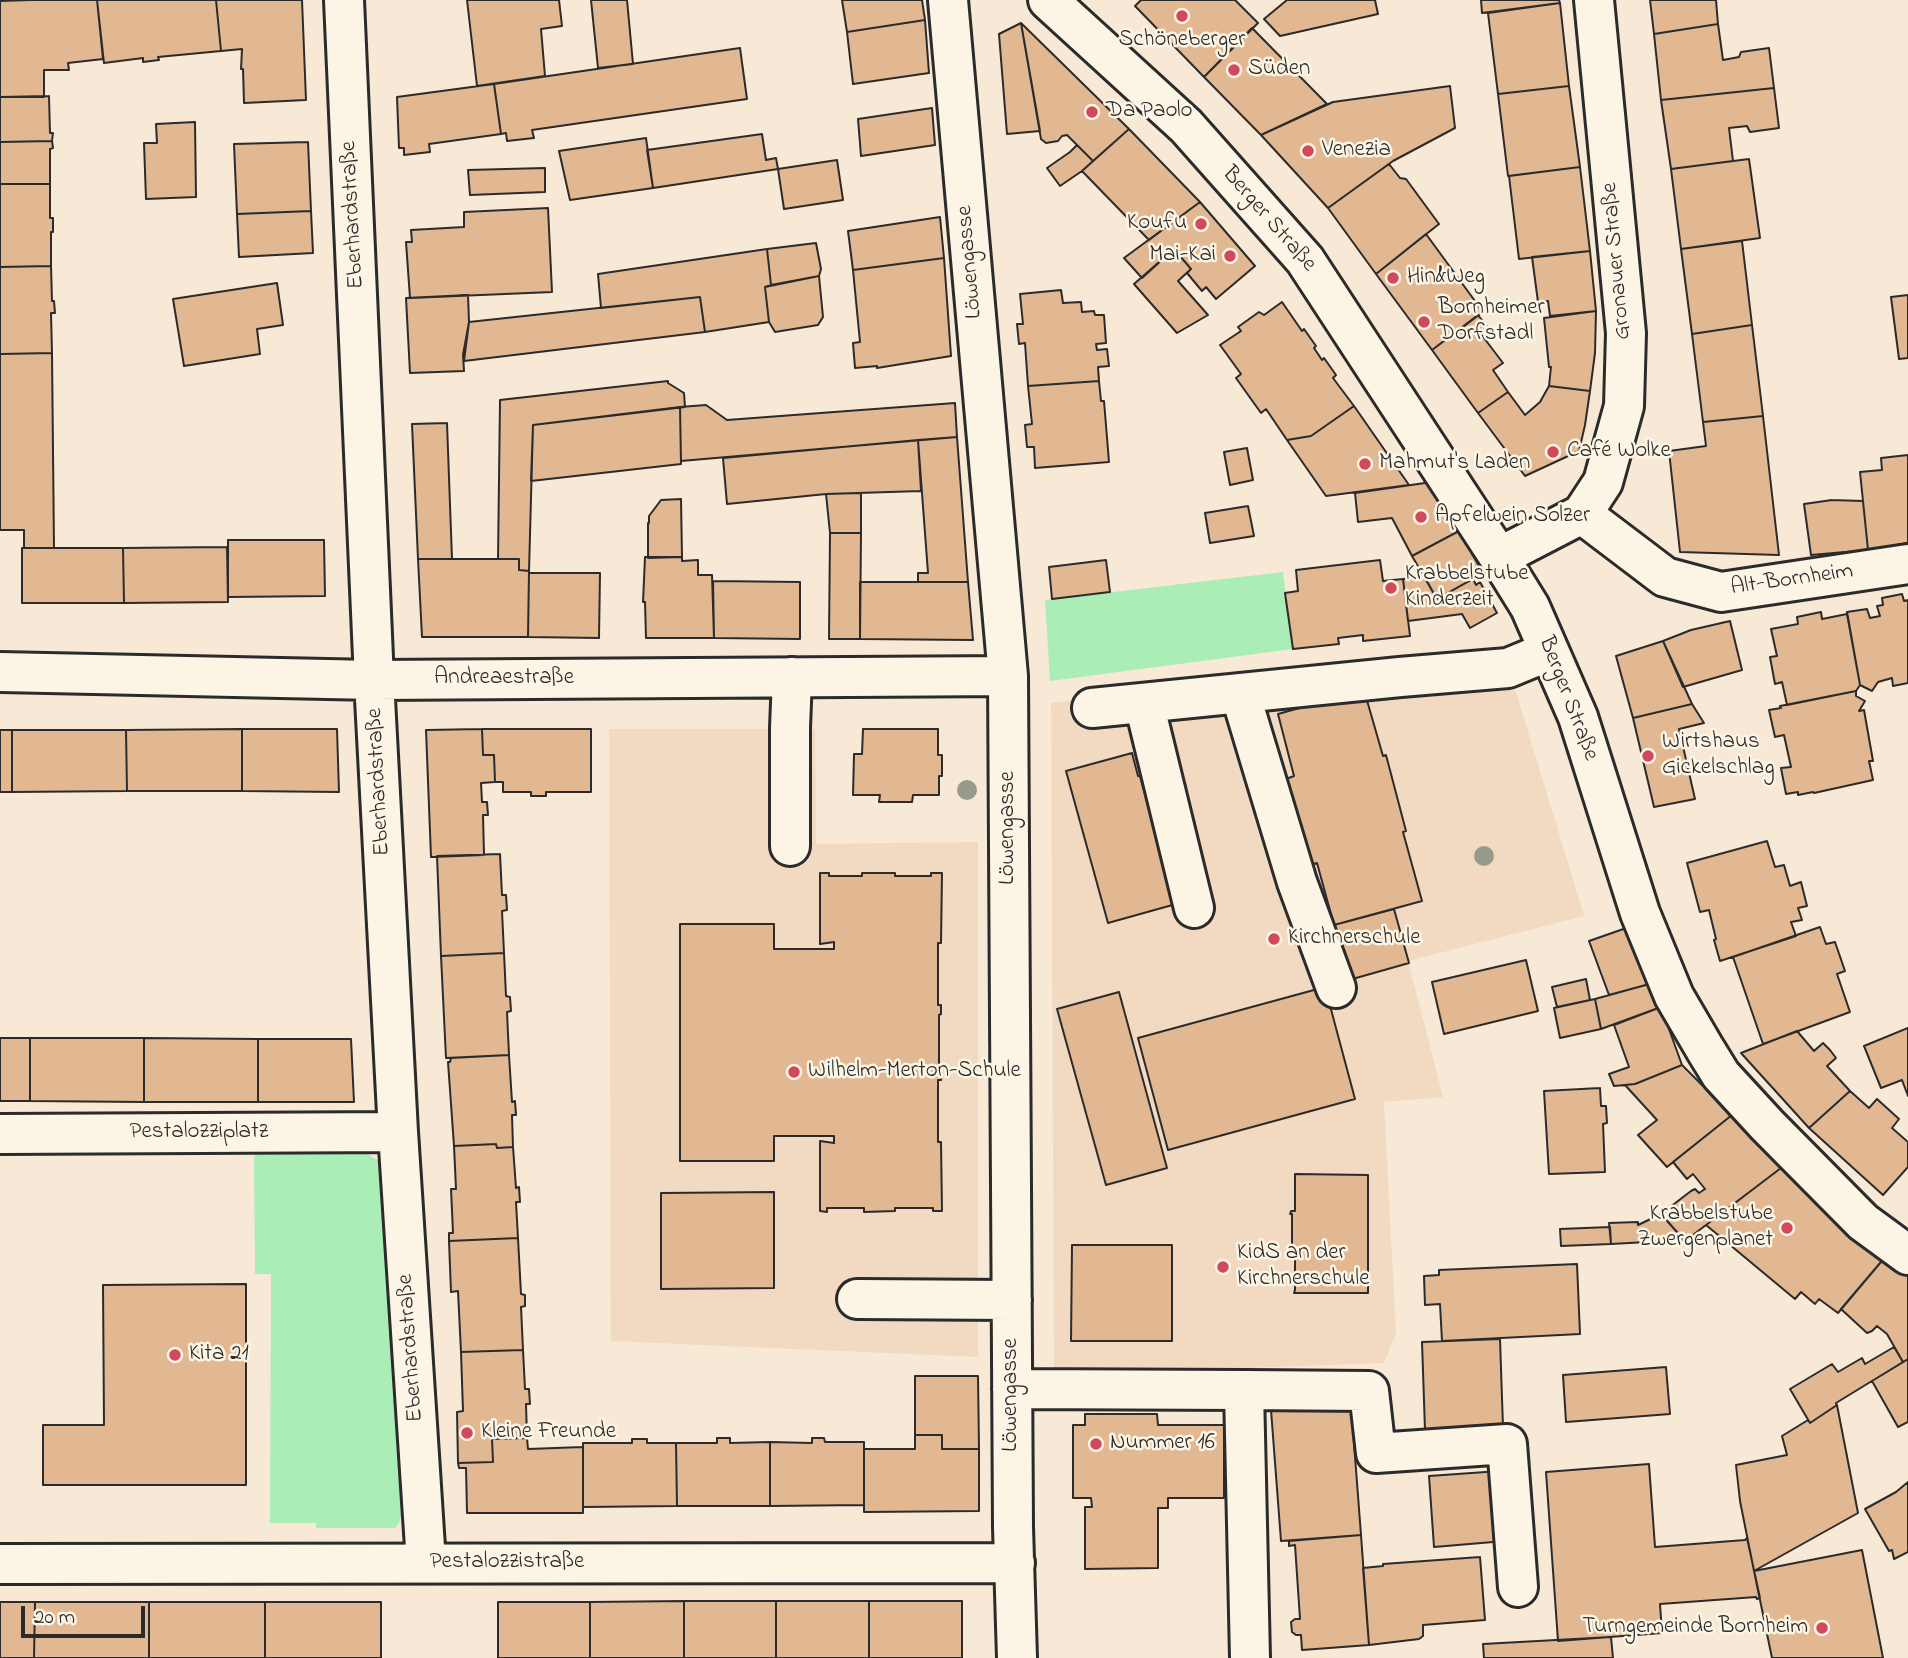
<!DOCTYPE html>
<meta charset="utf-8">
<style>
body{margin:0}
#map{position:relative;width:1908px;height:1658px;overflow:hidden;background:#f7e9d5;font-family:"Indie Flower",sans-serif}
canvas{display:block}
.scale{position:absolute;left:21px;top:1606px;width:124px;height:32px;box-sizing:border-box;border:4px solid #2b2b2b;border-top:0;padding-left:9px;font-size:21px;line-height:24px;white-space:nowrap;color:#2b2b2b;-webkit-text-stroke:5px #fcf5e5;paint-order:stroke}
</style>
<div id="map">
<canvas width="1908" height="1658"></canvas>
<div class="scale">20 m</div>
</div>
<script>
const ctx = document.querySelector('canvas').getContext('2d');
ctx.lineJoin = 'round';
function fillPath(path, color) {
  ctx.fillStyle = color;
  ctx.fill(path, 'evenodd');
}
function poly(rows) {
  const path = new Path2D();
  for (const r of rows) {
    path.moveTo(r[0], r[1]);
    for (let i = 2; i < r.length; i += 2) path.lineTo(r[i], r[i + 1]);
  }
  return path;
}
function stroke(path, color, width, dash) {
  ctx.strokeStyle = color;
  ctx.lineWidth = width;
  ctx.lineCap = dash ? 'butt' : 'round';
  ctx.setLineDash(dash || []);
  ctx.stroke(path);
}
function drawText(font, color, halo, rows, align = 'center') {
  ctx.font = font + ' "Indie Flower",sans-serif';
  ctx.lineWidth = 5;
  ctx.setLineDash([]);
  ctx.textBaseline = 'middle';
  ctx.strokeStyle = halo;
  ctx.fillStyle = color;
  for (const [text, x, y, turn = 0] of rows) {
    ctx.save();
    ctx.translate(x, y);
    ctx.rotate((+turn || 0) * Math.PI / 180);
    ctx.textAlign = isNaN(turn) ? turn : align;
    if (halo) ctx.strokeText(text, 0, 0);
    ctx.fillText(text, 0, 0);
    ctx.restore();
  }
}
const built = poly([
 [1503,649,1584,916,1408,961,1443,1097,1384,1102,1396,1333,1384,1363,1054,1375,1051,703],
 [609,729,815,729,816,844,978,842,978,1357,611,1341]
]);
const green = poly([
 [1283,572,1293,649,1050,681,1045,600],
 [355,1150,364,1152,379,1161,384,1170,386,1180,401,1516,399,1523,395,1528,316,1528,316,1523,270,1523,271,1274,255,1274,254,1156,259,1152]
]);
const building = poly([
 [31,0,97,0,103,59,68,63,69,70,44,70,44,97,0,97,0,1,31,0],
 [97,0,216,0,221,51,158,57,159,60,143,62,143,58,104,63,97,0],
 [216,0,302,0,306,100,244,103,243,69,241,69,242,49,221,51,216,0],
 [467,0,559,0,562,26,541,29,545,76,477,86,467,0],
 [591,0,627,0,633,64,598,68,591,0],
 [842,0,922,0,925,20,847,32,842,0],
 [1141,0,1235,0,1258,23,1204,77,1135,6,1141,0],
 [1287,0,1375,0,1378,14,1280,36,1264,19,1287,0],
 [1481,0,1559,0,1560,3,1482,13,1481,0],
 [1650,0,1716,0,1718,24,1654,34,1650,0],
 [1560,3,1569,86,1498,94,1488,13,1560,3],
 [925,20,929,73,853,84,847,32,925,20],
 [1021,23,1040,131,1007,134,999,34,1021,23],
 [1021,23,1129,129,1093,161,1067,135,1062,136,1058,141,1046,143,1041,139,1021,23],
 [1718,24,1723,60,1739,57,1741,52,1769,48,1774,88,1661,100,1654,34,1718,24],
 [1252,28,1327,104,1261,135,1204,77,1252,28],
 [740,48,747,99,532,130,534,138,507,141,506,133,501,134,494,84,740,48],
 [494,84,501,134,429,144,430,152,404,155,404,148,399,148,397,97,494,84],
 [1450,86,1455,128,1393,161,1328,208,1261,135,1333,102,1450,86],
 [1569,86,1580,167,1508,176,1498,94,1569,86],
 [1774,88,1779,128,1750,132,1747,126,1729,128,1733,161,1671,169,1661,100,1774,88],
 [49,96,50,133,53,133,52,141,0,142,0,97,49,96],
 [932,108,935,145,861,156,858,119,932,108],
 [195,122,196,197,146,199,144,143,157,143,156,124,195,122],
 [1129,129,1200,202,1149,240,1082,171,1129,129],
 [762,134,766,160,776,158,778,169,653,188,647,150,762,134],
 [646,138,653,188,570,200,559,151,646,138],
 [52,141,53,148,50,149,50,184,0,184,0,142,52,141],
 [308,142,311,211,237,214,234,144,308,142],
 [1077,145,1093,161,1082,171,1060,186,1047,168,1070,152,1077,145],
 [1749,159,1760,238,1681,249,1671,169,1749,159],
 [837,160,843,200,784,209,778,169,837,160],
 [1389,164,1400,178,1406,179,1439,224,1376,274,1328,208,1389,164],
 [1580,167,1590,251,1519,259,1509,176,1580,167],
 [545,168,545,192,470,195,468,170,545,168],
 [0,184,50,184,50,218,53,218,53,232,51,232,51,266,0,267,0,184],
 [1200,202,1255,266,1216,299,1206,287,1202,291,1187,273,1191,269,1174,249,1142,278,1124,258,1200,202],
 [548,208,552,292,410,298,406,242,412,242,411,230,464,227,464,212,548,208],
 [311,211,313,253,239,257,237,214,311,211],
 [940,217,944,258,853,270,848,231,940,217],
 [1426,234,1483,312,1432,350,1376,274,1426,234],
 [1742,241,1752,325,1692,334,1681,249,1742,241],
 [816,243,821,269,819,276,771,285,767,249,816,243],
 [767,249,771,285,765,287,769,322,705,332,700,297,601,308,598,274,767,249],
 [1174,249,1191,269,1178,281,1208,315,1177,333,1134,284,1174,249],
 [1590,251,1596,311,1550,316,1548,301,1538,302,1532,257,1590,251],
 [944,258,951,356,877,368,877,366,855,368,853,343,860,342,853,270,944,258],
 [51,266,52,301,54,301,55,313,51,313,52,353,0,354,0,267,51,266],
 [819,276,823,317,818,325,775,332,769,322,765,287,819,276],
 [277,283,283,325,257,329,260,354,184,366,173,299,277,283],
 [1061,290,1063,303,1081,302,1082,312,1094,311,1095,315,1104,315,1106,343,1096,344,1097,350,1107,349,1109,366,1098,367,1099,381,1028,386,1025,343,1019,344,1017,324,1023,324,1020,294,1061,290],
 [468,295,469,322,463,355,464,371,410,373,406,298,468,295],
 [1908,295,1908,358,1899,359,1891,297,1908,295],
 [700,297,705,332,464,361,469,322,700,297],
 [1282,302,1302,331,1304,329,1316,346,1314,348,1322,360,1324,358,1336,375,1333,378,1354,406,1311,436,1287,440,1266,409,1261,413,1236,378,1241,374,1220,345,1241,331,1238,327,1259,312,1264,315,1282,302],
 [1596,311,1595,353,1590,391,1549,386,1551,367,1549,367,1544,318,1596,311],
 [1478,315,1489,329,1481,334,1503,363,1493,370,1508,392,1478,413,1432,350,1478,315],
 [1752,325,1763,416,1703,422,1692,334,1752,325],
 [52,353,54,548,24,548,24,530,0,530,0,354,52,353],
 [668,381,668,383,684,393,685,407,533,425,529,571,519,570,519,559,498,559,500,400,668,381],
 [1099,381,1101,401,1104,401,1109,462,1035,468,1034,447,1027,447,1025,425,1032,424,1028,386,1099,381],
 [1549,386,1590,391,1585,425,1579,451,1525,476,1478,413,1508,392,1525,415,1540,402,1549,386],
 [955,403,957,437,681,461,680,407,706,405,727,420,955,403],
 [1354,406,1409,485,1326,496,1287,440,1311,436,1354,406],
 [680,407,681,464,531,481,533,425,680,407],
 [1763,416,1779,555,1680,552,1669,451,1706,446,1703,422,1763,416],
 [447,423,452,559,418,559,412,424,447,423],
 [957,437,968,582,918,582,918,573,928,573,918,440,957,437],
 [918,440,921,491,826,494,727,504,723,458,918,440],
 [1247,448,1253,480,1230,485,1224,452,1247,448],
 [1908,455,1908,543,1868,550,1860,472,1882,470,1881,458,1908,455],
 [1432,482,1459,531,1412,556,1392,518,1358,522,1355,493,1432,482],
 [861,493,861,533,830,533,826,494,861,493],
 [681,499,682,557,648,558,648,523,649,523,649,516,661,500,681,499],
 [1832,500,1863,501,1868,550,1811,555,1804,504,1832,500],
 [1248,506,1254,536,1210,543,1205,513,1248,506],
 [1459,531,1483,573,1437,599,1412,556,1459,531],
 [830,533,861,533,860,639,829,639,830,533],
 [228,540,324,540,325,596,228,597,228,540],
 [227,547,228,602,124,603,123,548,227,547],
 [22,548,123,548,124,603,22,603,22,548],
 [645,557,682,557,682,561,698,560,698,575,712,575,714,638,646,638,645,602,643,602,645,557],
 [418,559,519,559,519,570,529,571,528,637,422,637,418,559],
 [1106,560,1110,592,1052,599,1049,567,1106,560],
 [1380,560,1383,581,1403,579,1410,636,1363,641,1363,635,1338,638,1339,644,1293,649,1285,593,1298,591,1296,570,1380,560],
 [529,573,600,573,599,638,528,637,529,573],
 [1424,576,1437,599,1473,579,1476,585,1480,582,1497,613,1470,628,1462,614,1408,621,1403,579,1424,576],
 [713,581,800,582,800,639,714,638,713,581],
 [860,582,968,582,973,640,860,639,860,582],
 [1902,594,1904,601,1908,600,1908,683,1893,686,1892,678,1878,682,1872,691,1860,685,1847,612,1867,609,1870,618,1880,616,1877,606,1883,605,1882,598,1902,594],
 [1821,612,1822,619,1847,614,1860,685,1856,691,1787,705,1782,682,1775,684,1770,657,1777,656,1771,629,1798,624,1797,617,1821,612],
 [1730,621,1742,670,1683,687,1663,641,1691,630,1730,621],
 [1663,641,1692,704,1633,718,1616,656,1663,641],
 [1364,690,1383,756,1386,755,1406,831,1403,832,1422,901,1334,925,1317,863,1310,865,1286,779,1294,776,1278,714,1364,690],
 [1856,691,1856,696,1865,701,1859,711,1864,710,1873,761,1869,761,1873,780,1814,793,1813,792,1798,795,1798,792,1786,794,1781,768,1791,767,1784,735,1775,737,1769,710,1781,708,1780,706,1856,691],
 [1692,704,1704,723,1679,729,1695,799,1654,807,1633,718,1692,704],
 [242,729,242,791,127,791,126,730,242,729],
 [242,729,337,729,339,792,242,791,242,729],
 [482,729,483,755,494,755,495,782,481,783,482,802,487,802,488,815,483,815,484,855,431,857,426,730,482,729],
 [482,729,591,729,591,792,546,792,546,796,531,796,531,792,503,792,503,782,495,782,494,755,483,755,482,729],
 [863,729,938,729,938,755,942,755,942,776,939,776,939,795,913,795,912,802,879,802,880,795,853,795,854,754,862,754,863,729],
 [0,730,12,730,12,792,0,792,0,730],
 [12,730,126,730,127,791,12,792,12,730],
 [1132,753,1138,776,1140,776,1176,904,1108,923,1066,771,1132,753],
 [1767,841,1775,867,1784,865,1790,886,1801,882,1807,906,1798,908,1802,920,1791,922,1796,936,1720,961,1714,940,1716,939,1709,910,1700,912,1687,863,1767,841],
 [500,854,502,895,506,895,507,910,502,911,504,953,441,956,437,856,500,854],
 [820,873,829,873,829,876,862,876,862,873,895,873,895,876,931,876,931,873,942,873,941,943,938,943,938,1005,941,1005,941,1014,939,1015,939,1073,942,1073,941,1080,938,1080,938,1142,941,1142,942,1211,933,1211,933,1208,895,1208,895,1211,864,1212,864,1208,827,1208,827,1212,820,1211,820,1141,834,1143,834,1136,774,1136,774,1161,680,1161,680,924,774,924,774,949,834,949,834,942,820,944,820,873],
 [1394,909,1409,963,1349,980,1334,925,1394,909],
 [1632,926,1653,983,1609,995,1589,941,1632,926],
 [1820,927,1826,944,1835,942,1845,971,1837,974,1850,1012,1763,1044,1733,957,1820,927],
 [504,953,506,996,510,997,511,1011,507,1012,509,1055,446,1058,441,956,504,953],
 [1526,960,1538,1011,1444,1034,1432,982,1526,960],
 [1586,979,1590,1000,1557,1007,1552,987,1586,979],
 [1653,983,1661,1007,1601,1029,1595,999,1653,983],
 [1325,987,1355,1099,1168,1150,1138,1038,1325,987],
 [1119,992,1167,1168,1106,1185,1057,1009,1119,992],
 [1595,999,1601,1029,1560,1038,1554,1008,1595,999],
 [1661,1007,1682,1065,1635,1084,1614,1086,1609,1074,1629,1067,1614,1025,1661,1007],
 [1908,1028,1908,1096,1902,1080,1881,1088,1864,1046,1908,1028],
 [1797,1031,1814,1051,1823,1043,1830,1050,1836,1058,1827,1066,1850,1091,1809,1128,1741,1053,1797,1031],
 [0,1038,30,1038,30,1101,0,1101,0,1038],
 [30,1038,144,1038,144,1102,30,1101,30,1038],
 [144,1038,258,1039,258,1102,144,1102,144,1038],
 [258,1039,351,1039,354,1102,258,1102,258,1039],
 [509,1055,512,1102,515,1101,516,1115,512,1115,513,1147,497,1148,496,1144,454,1146,448,1062,450,1062,451,1058,509,1055],
 [1682,1065,1732,1115,1667,1167,1638,1135,1657,1120,1625,1085,1635,1084,1682,1065],
 [1600,1088,1601,1106,1606,1106,1607,1123,1603,1124,1605,1172,1549,1174,1544,1091,1600,1088],
 [1850,1091,1869,1108,1877,1099,1899,1119,1892,1128,1908,1142,1908,1167,1883,1195,1809,1128,1850,1091],
 [1732,1115,1781,1168,1685,1241,1661,1214,1691,1191,1695,1189,1699,1193,1705,1189,1693,1174,1687,1179,1673,1162,1732,1115],
 [496,1144,497,1148,513,1147,516,1188,519,1187,520,1202,516,1202,518,1238,449,1241,449,1233,453,1233,451,1189,456,1189,454,1146,496,1144],
 [1781,1168,1886,1256,1838,1313,1819,1299,1815,1304,1801,1292,1795,1299,1706,1225,1781,1168],
 [1295,1174,1368,1175,1368,1293,1294,1293,1295,1290,1295,1257,1290,1257,1292,1254,1292,1214,1290,1214,1291,1211,1295,1211,1295,1174],
 [774,1192,774,1288,661,1289,661,1193,774,1192],
 [1661,1214,1684,1240,1611,1244,1609,1223,1638,1222,1638,1225,1661,1214],
 [1610,1227,1611,1244,1561,1246,1560,1229,1610,1227],
 [518,1238,521,1294,525,1295,525,1306,521,1307,523,1350,461,1352,458,1291,451,1292,449,1241,518,1238],
 [1072,1245,1172,1245,1172,1341,1071,1341,1072,1245],
 [1886,1256,1908,1273,1908,1359,1903,1362,1887,1334,1877,1326,1872,1331,1867,1333,1841,1309,1886,1256],
 [1577,1264,1580,1334,1442,1341,1440,1304,1425,1305,1424,1276,1439,1275,1439,1270,1577,1264],
 [246,1284,246,1485,43,1485,43,1425,104,1425,103,1285,246,1284],
 [1500,1339,1503,1427,1425,1430,1422,1342,1500,1339],
 [1894,1347,1903,1362,1836,1403,1837,1405,1810,1423,1790,1389,1832,1364,1838,1372,1862,1358,1865,1364,1894,1347],
 [523,1350,525,1389,529,1389,530,1404,526,1404,527,1438,492,1439,493,1462,458,1463,457,1412,463,1411,461,1352,523,1350],
 [1908,1359,1908,1422,1898,1427,1872,1381,1908,1359],
 [1666,1367,1670,1414,1566,1422,1563,1375,1666,1367],
 [915,1376,978,1376,979,1449,942,1449,942,1435,915,1435,915,1376],
 [1351,1404,1361,1535,1281,1541,1271,1410,1351,1404],
 [1837,1405,1858,1513,1754,1571,1740,1501,1736,1465,1787,1455,1782,1436,1808,1420,1810,1423,1837,1405],
 [1085,1414,1157,1414,1158,1425,1224,1425,1224,1498,1168,1498,1168,1508,1158,1508,1158,1568,1085,1569,1085,1507,1092,1507,1091,1498,1073,1498,1073,1425,1085,1425,1085,1414],
 [915,1435,942,1435,942,1449,979,1449,979,1511,864,1512,864,1449,915,1449,915,1435],
 [527,1438,528,1449,583,1447,583,1513,467,1513,466,1468,459,1468,458,1463,493,1462,492,1439,527,1438],
 [717,1438,730,1438,730,1443,770,1442,770,1506,677,1506,676,1443,717,1443,717,1438],
 [812,1438,824,1438,825,1442,864,1442,864,1505,770,1506,770,1442,812,1443,812,1438],
 [632,1439,647,1439,647,1443,676,1443,677,1506,583,1507,583,1443,632,1443,632,1439],
 [1649,1464,1655,1547,1745,1540,1747,1538,1760,1598,1757,1599,1756,1597,1660,1604,1662,1633,1558,1641,1546,1472,1649,1464],
 [1500,1471,1505,1541,1434,1547,1429,1476,1500,1471],
 [1908,1482,1908,1552,1894,1559,1892,1550,1889,1551,1865,1509,1896,1492,1908,1482],
 [1361,1535,1369,1645,1302,1650,1301,1635,1296,1635,1292,1632,1291,1622,1295,1619,1300,1619,1295,1545,1289,1546,1289,1541,1361,1535],
 [1862,1550,1883,1658,1772,1658,1754,1571,1862,1550],
 [1480,1557,1485,1620,1423,1625,1423,1636,1419,1639,1369,1645,1363,1568,1383,1566,1383,1564,1480,1557],
 [684,1601,684,1658,590,1658,590,1602,684,1601],
 [684,1601,776,1601,776,1658,684,1658,684,1601],
 [776,1601,869,1601,869,1658,776,1658,776,1601],
 [869,1601,962,1601,962,1658,869,1658,869,1601],
 [0,1602,35,1602,34,1658,0,1658,0,1602],
 [35,1602,149,1602,149,1658,34,1658,35,1602],
 [149,1602,265,1602,265,1658,149,1658,149,1602],
 [265,1602,381,1602,381,1658,265,1658,265,1602],
 [498,1602,590,1602,590,1658,498,1658,498,1602],
 [1611,1637,1613,1658,1484,1658,1483,1644,1611,1637]
]);
const minor = poly([
 [344,0,374,680,398,1132,426,1563],
 [948,0,1008,676,1013,1527,1017,1658],
 [1048,0,1186,126,1305,260,1499,557,1530,607,1578,717,1640,913,1674,996,1705,1049,1721,1075,1767,1125,1863,1222,1908,1255],
 [1582,514,1665,577,1721,592,1908,564],
 [1499,557,1582,514,1603,482,1624,406,1626,333,1594,0],
 [0,672,374,680,1008,676],
 [1240,693,1297,882,1336,988],
 [1144,703,1194,908],
 [1092,708,1400,677,1508,668,1549,651],
 [790,846,790,728,792,677],
 [0,1134,398,1132],
 [857,1299,1012,1300],
 [1012,1389,1244,1390,1250,1658],
 [1244,1390,1369,1391,1376,1453,1507,1444,1518,1587],
 [0,1564,1015,1563]
]);
const trees = [
 [967,790],
 [1484,856]
];
const markers = [
 [1182,16,7,"#d1495b"],
 [1234,70,7,"#d1495b"],
 [1092,112,7,"#d1495b"],
 [1308,151,7,"#d1495b"],
 [1201,224,7,"#d1495b"],
 [1230,256,7,"#d1495b"],
 [1393,278,7,"#d1495b"],
 [1424,322,7,"#d1495b"],
 [1553,452,7,"#d1495b"],
 [1365,464,7,"#d1495b"],
 [1421,517,7,"#d1495b"],
 [1391,588,7,"#d1495b"],
 [1648,756,7,"#d1495b"],
 [1274,939,7,"#d1495b"],
 [794,1072,7,"#d1495b"],
 [1787,1228,7,"#d1495b"],
 [1223,1267,7,"#d1495b"],
 [175,1355,7,"#d1495b"],
 [467,1433,7,"#d1495b"],
 [1096,1444,7,"#d1495b"],
 [1822,1628,7,"#d1495b"]
];
const poiNames = [
 ["Schöneberger",1182,41,"center"],
 ["Süden",1248,70],
 ["Da Paolo",1106,112],
 ["Venezia",1322,151],
 ["Koufu",1187,224,"right"],
 ["Mai-Kai",1216,256,"right"],
 ["Hin&Weg",1407,278],
 ["Bornheimer",1438,309],
 ["Dorfstadl",1438,335],
 ["Café Wolke",1567,452],
 ["Mahmut's Laden",1379,464],
 ["Apfelwein Solzer",1435,517],
 ["Krabbelstube",1405,575],
 ["Kinderzeit",1405,601],
 ["Wirtshaus",1662,743],
 ["Gickelschlag",1662,769],
 ["Kirchnerschule",1288,939],
 ["Wilhelm-Merton-Schule",808,1072],
 ["Krabbelstube",1773,1215,"right"],
 ["Zwergenplanet",1773,1241,"right"],
 ["KidS an der",1237,1254],
 ["Kirchnerschule",1237,1280],
 ["Kita 21",189,1355],
 ["Kleine Freunde",481,1433],
 ["Nummer 16",1110,1444],
 ["Turngemeinde Bornheim",1808,1628,"right"]
];
const streetNames = [
 ["Eberhardstraße",354,215,-93],
 ["Berger Straße",1268,220,49],
 ["Gronauer Straße",1618,261,-95],
 ["Löwengasse",971,262,-95],
 ["Alt-Bornheim",1792,581,-8],
 ["Andreaestraße",504,679],
 ["Berger Straße",1567,699,69],
 ["Eberhardstraße",380,782,-93],
 ["Löwengasse",1009,828,-90],
 ["Pestalozziplatz",199,1133],
 ["Eberhardstraße",412,1348,-94],
 ["Löwengasse",1012,1395,-90],
 ["Pestalozzistraße",507,1563]
];
fillPath(built, '#f1dac1');
fillPath(green, '#abedb7');
fillPath(building, '#e2b893');
stroke(building, '#2b2b2b', 2);
stroke(minor, '#2b2b2b', 44);
stroke(minor, '#fcf5e5', 38);
ctx.fillStyle = '#989b8b';
for (const [x, y] of trees) {
  ctx.beginPath();
  ctx.arc(x, y, 10, 0, 2 * Math.PI);
  ctx.fill();
}
for (const [x, y, r, color] of markers) {
  const dot = new Path2D();
  dot.arc(x, y, r, 0, 2 * Math.PI);
  ctx.fillStyle = color;
  ctx.fill(dot);
  stroke(dot, '#fcf5e5', 2.5);
}
drawText('23px', '#2b2b2b', '#fcf5e5', poiNames, 'left');
drawText('23px', '#2b2b2b', '#fcf5e5', streetNames);
</script>
